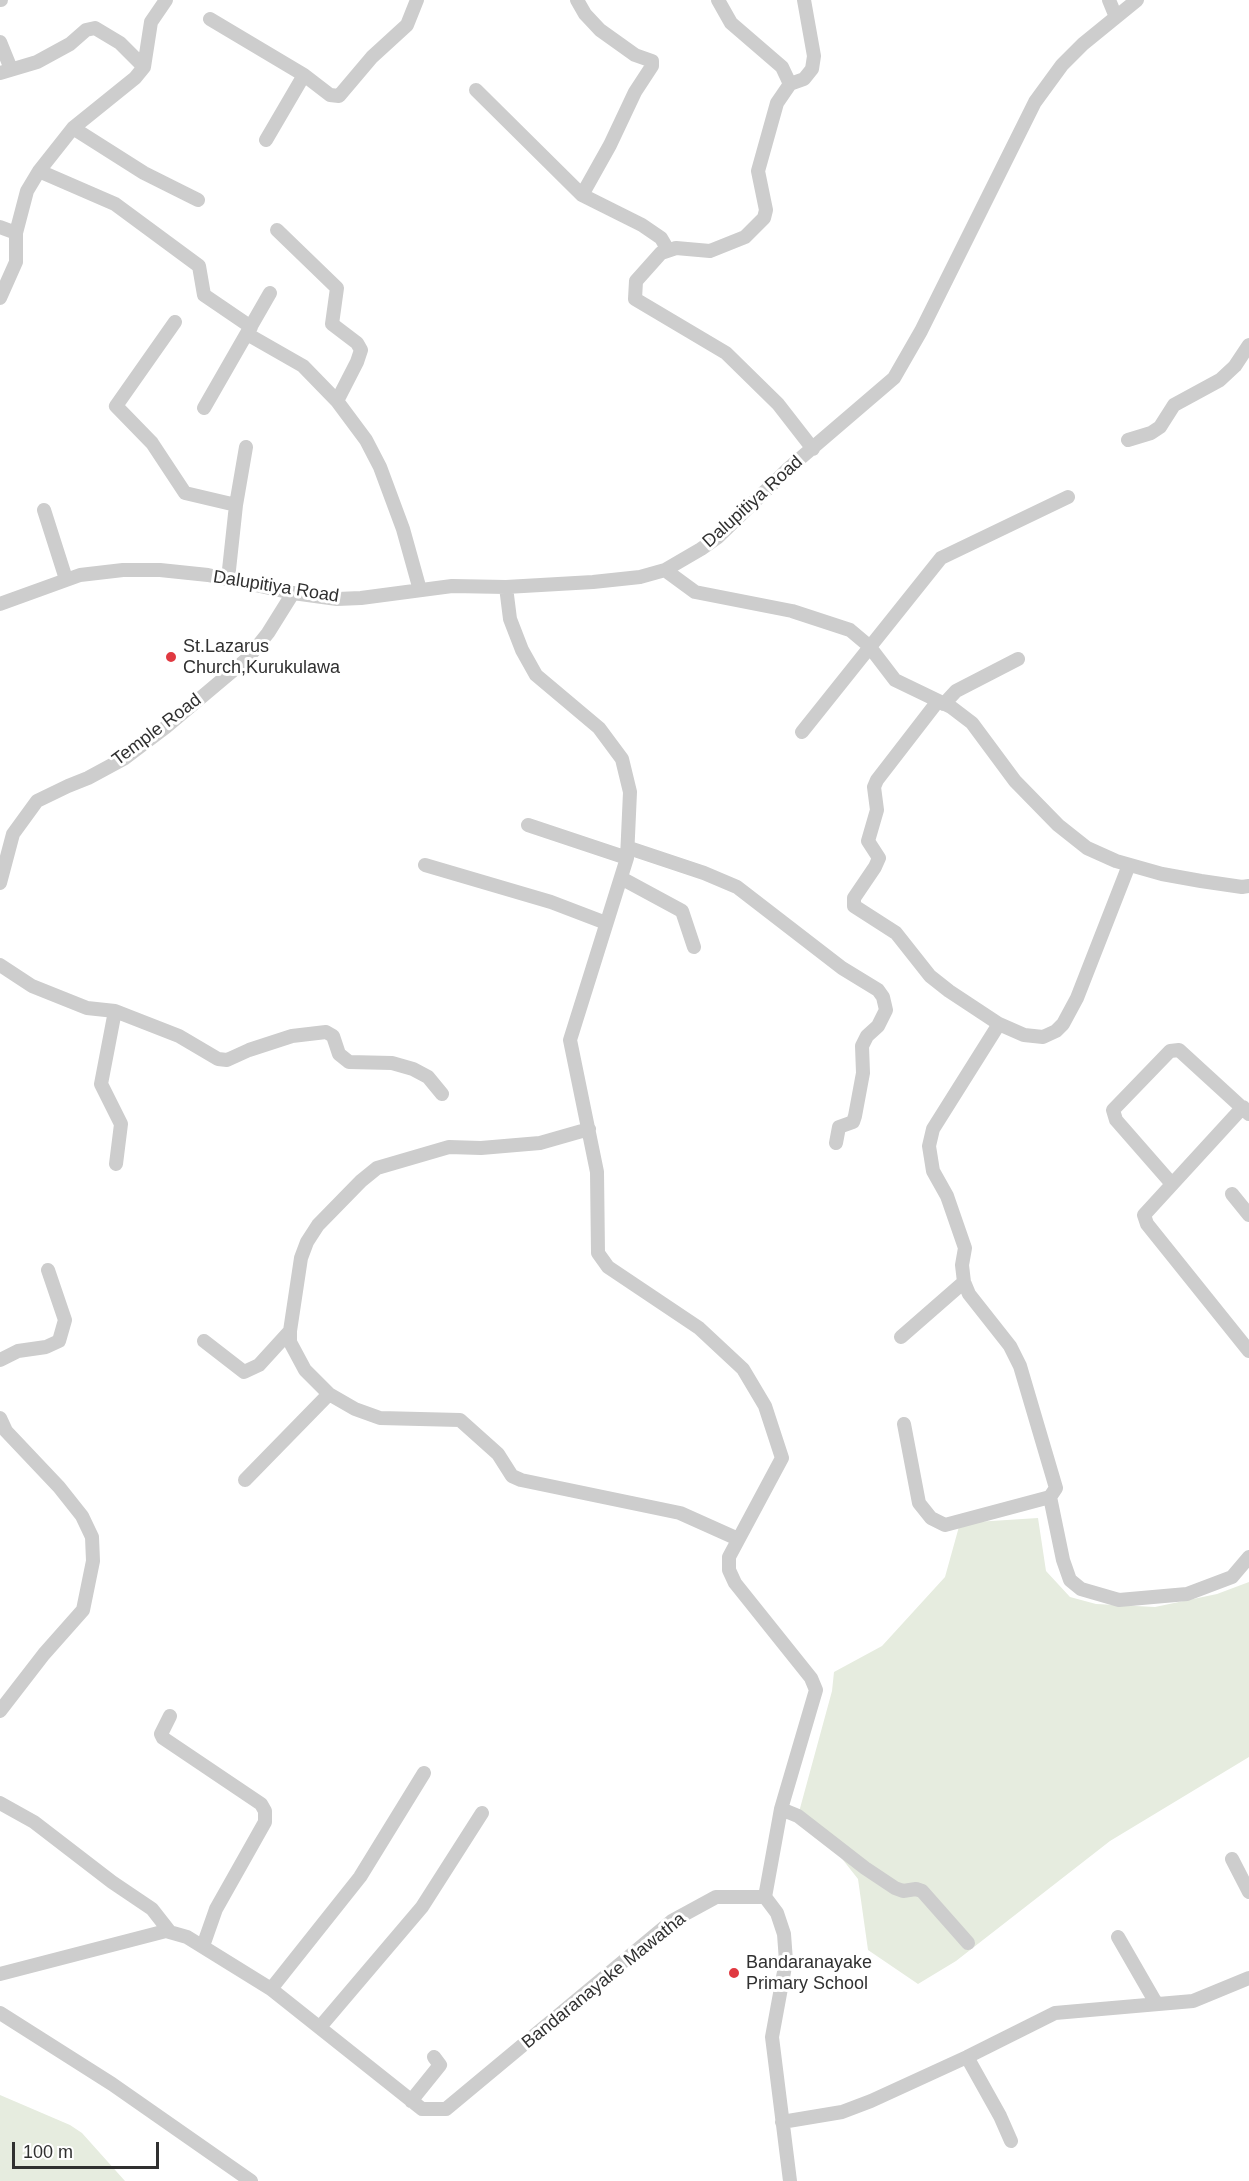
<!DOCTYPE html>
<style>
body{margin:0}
#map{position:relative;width:1249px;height:2181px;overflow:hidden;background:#fff;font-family:Arial,sans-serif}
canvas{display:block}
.scale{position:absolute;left:12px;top:2142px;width:147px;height:27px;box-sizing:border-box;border:3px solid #303030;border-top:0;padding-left:8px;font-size:18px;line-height:21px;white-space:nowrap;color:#303030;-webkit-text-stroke:4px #fff;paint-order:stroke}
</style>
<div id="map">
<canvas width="1249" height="2181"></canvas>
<div class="scale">100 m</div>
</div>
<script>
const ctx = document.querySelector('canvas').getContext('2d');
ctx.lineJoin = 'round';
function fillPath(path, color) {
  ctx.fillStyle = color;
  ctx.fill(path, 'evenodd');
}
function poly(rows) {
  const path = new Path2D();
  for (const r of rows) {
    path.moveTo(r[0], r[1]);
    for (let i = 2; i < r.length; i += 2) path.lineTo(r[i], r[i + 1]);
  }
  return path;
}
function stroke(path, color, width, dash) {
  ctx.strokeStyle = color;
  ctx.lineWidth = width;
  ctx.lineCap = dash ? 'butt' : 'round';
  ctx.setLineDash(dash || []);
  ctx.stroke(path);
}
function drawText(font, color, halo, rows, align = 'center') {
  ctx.font = font + ' Arial,sans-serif';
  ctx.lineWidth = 6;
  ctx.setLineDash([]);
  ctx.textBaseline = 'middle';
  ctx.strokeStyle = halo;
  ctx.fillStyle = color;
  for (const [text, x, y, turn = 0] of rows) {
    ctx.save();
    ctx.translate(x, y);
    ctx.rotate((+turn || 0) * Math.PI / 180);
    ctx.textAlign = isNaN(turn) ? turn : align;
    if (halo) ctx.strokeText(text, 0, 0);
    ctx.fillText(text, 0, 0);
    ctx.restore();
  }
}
const green = poly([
 [1038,1518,1046,1571,1070,1597,1096,1604,1155,1607,1217,1594,1249,1582,1249,1757,1110,1841,956,1961,918,1984,868,1950,858,1879,813,1822,799,1812,832,1691,834,1672,882,1646,945,1577,960,1523],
 [0,2095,70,2125,82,2133,125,2181,0,2181]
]);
const minor = poly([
 [0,0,1,0],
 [577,0,585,14,600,30,635,55,652,61,652,66,635,92,610,145,582,195],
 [718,0,731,23,782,67,790,84],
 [804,0,814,56,812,69,804,79,790,84,777,103,758,171,766,210,764,218,745,237,710,251,676,248,661,253,636,281,635,299,726,353,778,404,813,449],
 [1109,0,1116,17],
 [210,19,304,75,330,95,339,96,372,57,407,25,417,0],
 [0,42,11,69],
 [0,73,37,62,70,44,86,30,95,28,120,43,144,67],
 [476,90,582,195,642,225,661,238,668,250],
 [73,128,144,173,198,200],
 [266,140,304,75],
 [39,171,115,204,199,266,204,295,251,327],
 [0,227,16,233],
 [277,230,337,288,332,324,357,343,361,350,357,362,337,401],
 [0,298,16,262,16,233,27,191,39,171,73,128,135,78,144,67,151,22,166,0],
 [175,322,116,406,152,443,185,493,236,505,228,579],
 [247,334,303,366,337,401,366,440,380,467,403,529,420,590],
 [204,408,270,293],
 [1128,440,1151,433,1160,427,1174,405,1220,380,1235,366,1249,345],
 [236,505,246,447],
 [44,510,66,579],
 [665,570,695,592,792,611,850,630,869,646,895,680,951,707,972,723,1015,781,1058,825,1087,848,1116,861,1162,874,1201,881,1242,887,1249,886],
 [0,604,80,575,123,570,160,570,208,575,293,593,337,599,361,598,452,586,506,587,593,582,640,577,665,570,701,549,718,537,789,468,894,378,921,331,1035,102,1062,65,1083,44,1137,0],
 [938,701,877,780,874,787,877,810,868,841,879,858,875,867,854,898,854,906,896,933,930,976,949,991,999,1024,1024,1035,1043,1037,1056,1031,1063,1024,1077,998,1129,865],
 [944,704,956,691,1018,659],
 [802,732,941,558,1068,497],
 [528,825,627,858],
 [629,848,704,873,737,887,842,968,878,990,883,997,886,1010,878,1026,867,1036,862,1046,863,1073,855,1116,853,1122,839,1127,836,1143],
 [425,865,551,902,606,923],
 [621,878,682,911,694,947],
 [0,883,13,834,37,801,68,786,88,778,125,758,166,727,248,658,268,633,293,593],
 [0,965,32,986,87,1008,115,1011,179,1036,218,1059,227,1060,249,1050,292,1036,326,1032,333,1036,339,1054,349,1062,392,1063,413,1069,428,1077,442,1094],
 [115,1011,101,1084,121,1124,116,1164],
 [1243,1107,1144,1215,1147,1224,1249,1351],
 [589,1129,540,1143,481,1148,449,1147,377,1168,361,1181,318,1225,307,1242,301,1258,290,1331,290,1342,305,1370,329,1394,355,1409,380,1418,460,1420,498,1454,512,1476,521,1480,680,1513,738,1539],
 [1172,1184,1116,1120,1113,1110,1170,1051,1179,1050,1249,1114],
 [1232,1194,1249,1215],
 [901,1337,964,1282],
 [204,1341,244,1372,259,1365,290,1331],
 [0,1360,18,1351,46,1347,59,1341,65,1320,48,1270],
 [0,1418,6,1431,59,1487,82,1516,92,1537,93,1561,83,1610,44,1654,0,1711],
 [904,1424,919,1503,931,1518,945,1525,1050,1497,1056,1488,1020,1366,1010,1346,969,1294,964,1282,962,1265,965,1248,947,1196,933,1171,929,1146,933,1129,999,1024],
 [245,1480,329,1394],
 [1050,1497,1063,1560,1070,1580,1081,1589,1119,1600,1187,1594,1232,1577,1249,1557],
 [170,1716,161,1734,163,1738,261,1804,265,1811,265,1822,216,1909,203,1946],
 [0,1803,34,1822,112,1882,152,1909,170,1932],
 [781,1809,798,1816,865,1868,895,1888,903,1891,916,1889,922,1891,968,1943],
 [1232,1859,1249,1892],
 [765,1897,777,1913,784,1934,786,1961,772,2037,790,2181],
 [1118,1937,1156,2003],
 [0,1974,166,1931,187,1937,271,1989,422,2109,446,2109,672,1921,716,1897,765,1897,781,1809,816,1690,811,1678,735,1583,729,1570,729,1557,782,1458,765,1406,743,1369,699,1328,608,1267,598,1253,597,1172,570,1040,627,858,630,792,622,759,599,728,536,675,522,650,510,619,506,587],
 [271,1989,360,1877,424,1773],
 [0,2013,112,2084,251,2181],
 [320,2027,422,1907,482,1813],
 [967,2057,1000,2116,1011,2141],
 [411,2101,440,2065,434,2057],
 [782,2122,842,2112,871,2101,967,2057,1055,2013,1193,2001,1249,1978]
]);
const markers = [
 [171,657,6,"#e03941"],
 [734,1973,6,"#e03941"]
];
const streetNames = [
 ["Dalupitiya Road",753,502,-42],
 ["Dalupitiya Road",276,587,9],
 ["Temple Road",157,730,-37],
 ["Bandaranayake Mawatha",604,1981,-39]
];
const poiNames = [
 ["St.Lazarus",183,647],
 ["Church,Kurukulawa",183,668],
 ["Bandaranayake",746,1963],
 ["Primary School",746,1984]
];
fillPath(green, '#e6ecdf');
stroke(minor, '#cdcdcd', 14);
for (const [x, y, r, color] of markers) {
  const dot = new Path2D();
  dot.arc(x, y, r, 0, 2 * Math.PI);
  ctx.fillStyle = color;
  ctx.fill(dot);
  stroke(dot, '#fff', 2);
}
drawText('18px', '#303030', '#fff', streetNames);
drawText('18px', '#303030', '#fff', poiNames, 'left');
</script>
